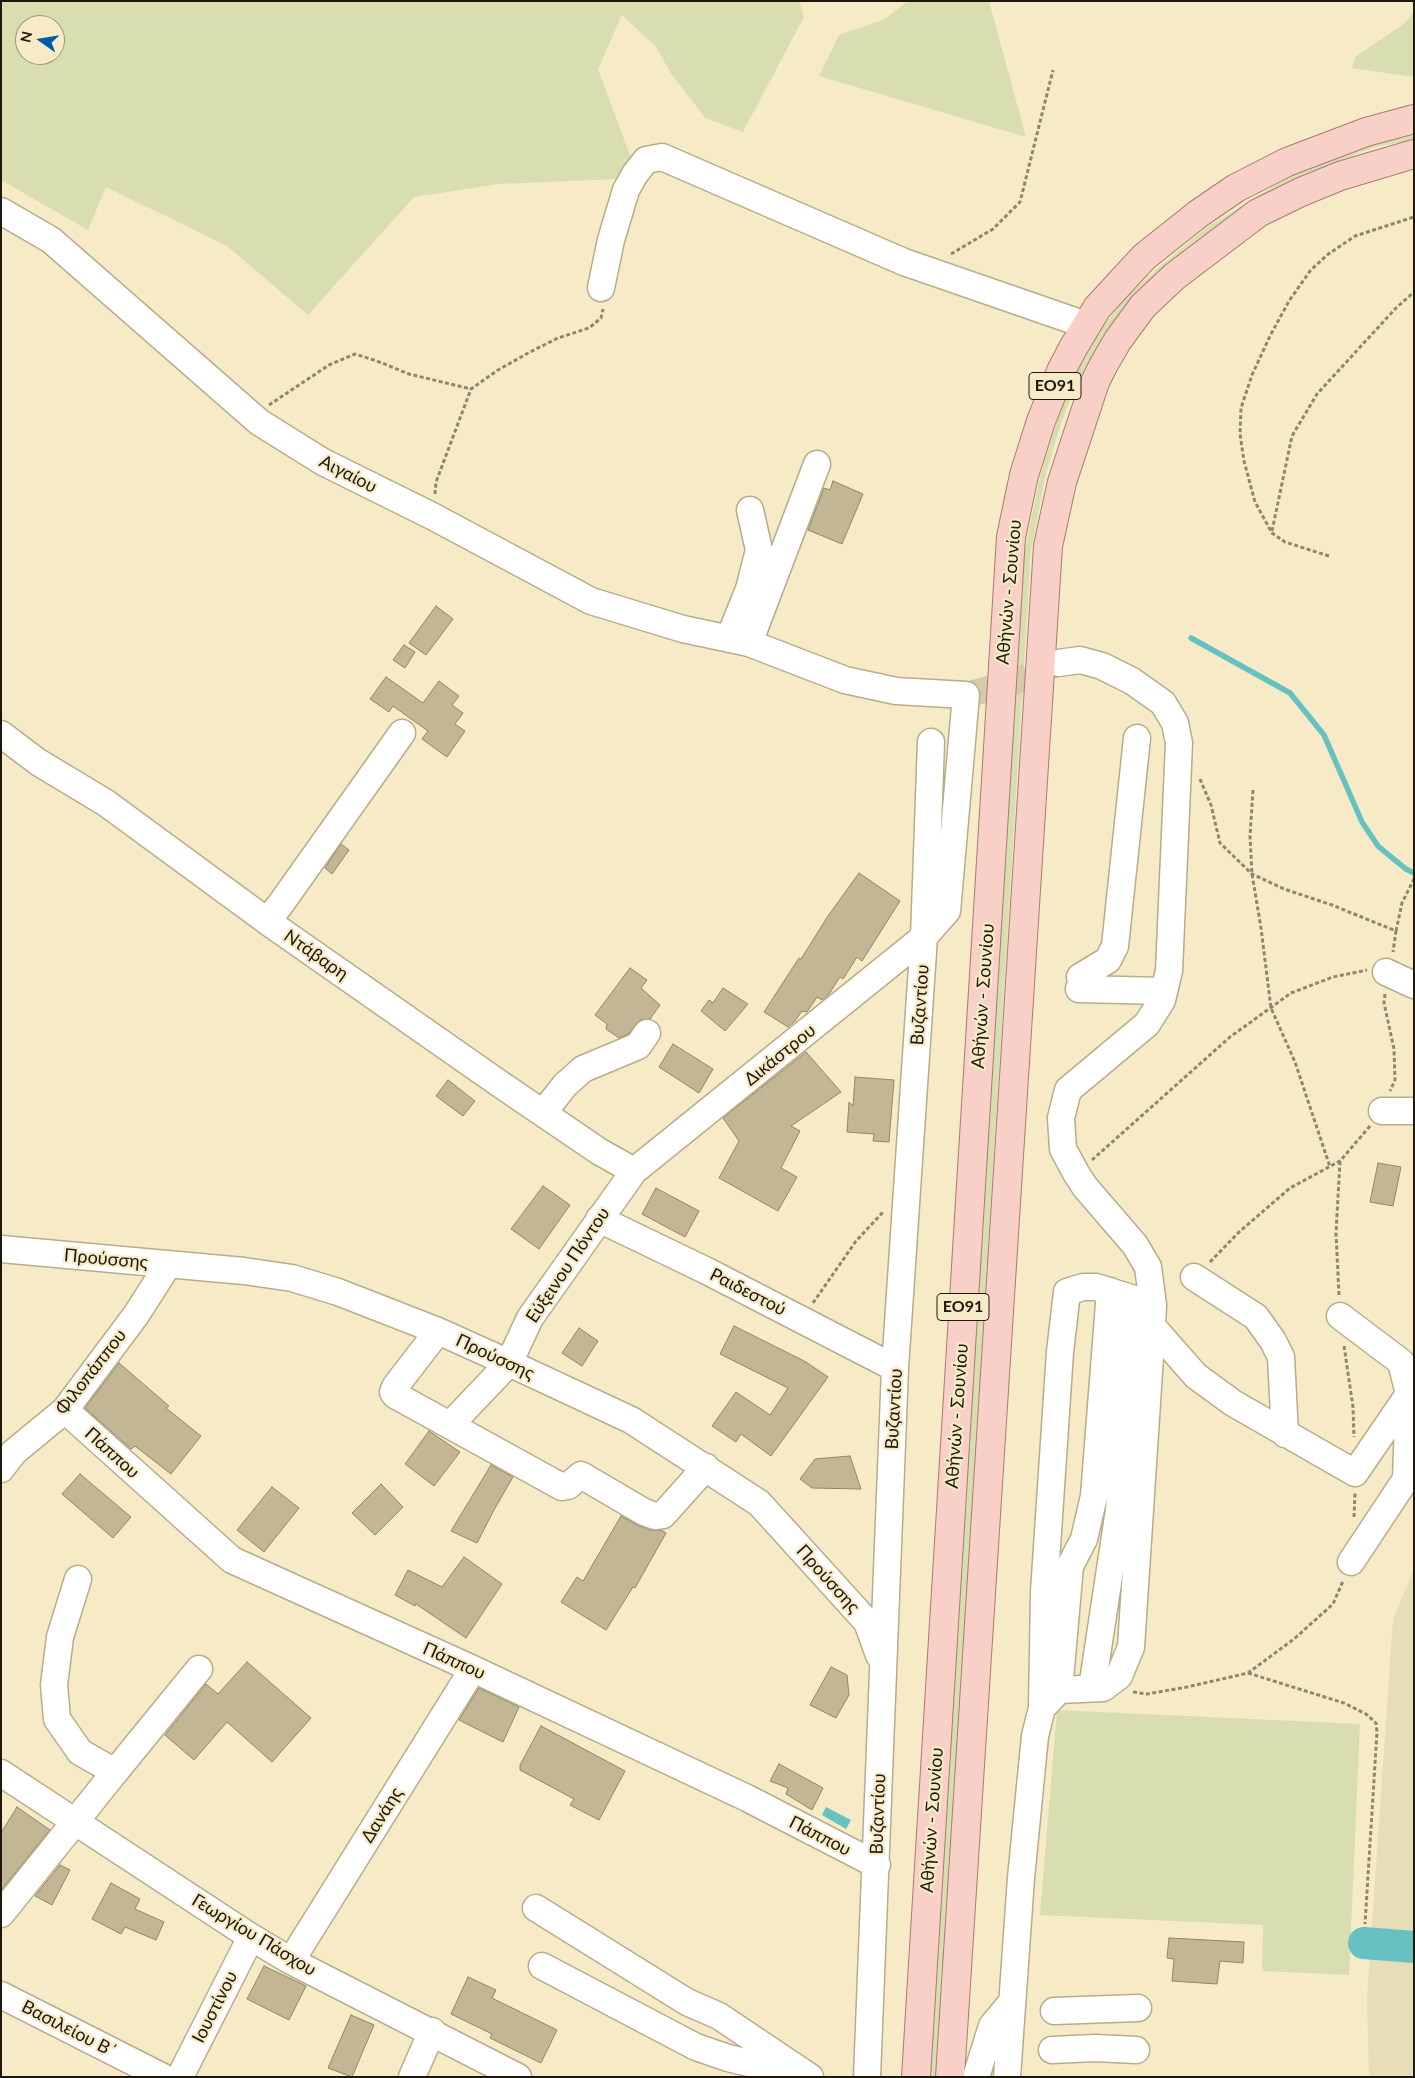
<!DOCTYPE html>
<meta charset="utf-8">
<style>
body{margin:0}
#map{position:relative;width:1415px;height:2078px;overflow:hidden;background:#f7eac7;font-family:Lato,sans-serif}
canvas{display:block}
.frame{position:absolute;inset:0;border:2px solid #1d180b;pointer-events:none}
.north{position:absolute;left:15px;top:15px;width:50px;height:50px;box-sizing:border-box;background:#f7eac7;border:1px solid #a0967c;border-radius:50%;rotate:283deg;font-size:14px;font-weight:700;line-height:20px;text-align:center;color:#1d180b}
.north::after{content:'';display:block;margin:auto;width:18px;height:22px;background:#025ba8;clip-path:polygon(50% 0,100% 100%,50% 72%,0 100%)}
</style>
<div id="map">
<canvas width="1415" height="2078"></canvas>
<div class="frame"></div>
<div class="north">N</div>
</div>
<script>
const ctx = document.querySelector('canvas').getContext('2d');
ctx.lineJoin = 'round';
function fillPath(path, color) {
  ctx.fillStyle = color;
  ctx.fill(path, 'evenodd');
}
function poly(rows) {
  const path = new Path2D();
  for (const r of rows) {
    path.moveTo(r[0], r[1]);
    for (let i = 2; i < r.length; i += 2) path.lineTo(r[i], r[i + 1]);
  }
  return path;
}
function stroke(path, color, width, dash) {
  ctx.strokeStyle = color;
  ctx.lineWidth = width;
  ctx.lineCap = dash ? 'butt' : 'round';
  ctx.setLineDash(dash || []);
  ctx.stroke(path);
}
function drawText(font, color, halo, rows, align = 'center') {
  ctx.font = font + ' Lato,sans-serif';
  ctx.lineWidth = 4.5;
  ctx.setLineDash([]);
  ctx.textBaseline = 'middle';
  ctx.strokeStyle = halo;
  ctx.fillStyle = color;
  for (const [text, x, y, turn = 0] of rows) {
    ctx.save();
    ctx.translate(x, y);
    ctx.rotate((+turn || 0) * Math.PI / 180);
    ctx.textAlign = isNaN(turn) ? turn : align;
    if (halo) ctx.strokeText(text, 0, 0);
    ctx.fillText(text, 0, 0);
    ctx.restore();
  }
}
const green = poly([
 [1,1,799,1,804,17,743,132,705,118,670,72,656,47,622,15,598,69,631,158,618,179,499,184,414,197,308,315,227,246,106,187,88,230,1,180],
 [25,25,55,25,55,55,25,55],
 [908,1,989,1,1026,137,819,76,839,35,885,19],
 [1414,11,1414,77,1352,68,1355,57,1405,23],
 [1414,133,1414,139,1372,148,1296,178,1209,232,1161,272,1128,304,1104,335,1078,381,1061,423,1046,474,1031,550,937,2077,927,2077,1017,608,1025,549,1041,472,1057,421,1073,378,1099,332,1124,300,1158,268,1206,228,1293,174,1370,142],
 [1057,1710,1360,1724,1349,1975,1262,1971,1263,1925,1040,1915]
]);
const sand = poly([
 [1414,1569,1414,2077,1369,2077,1367,1998,1393,1619]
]);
const water = poly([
 [826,1807,851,1820,846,1829,822,1815]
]);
const stream = poly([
 [1191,638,1290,693,1324,735,1362,822,1378,846,1406,869,1414,873]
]);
const river = poly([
 [1364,1943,1414,1947]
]);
const building = poly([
 [833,481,863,494,842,544,808,530,824,488,830,490,833,481],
 [436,606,453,619,426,655,409,643,436,606],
 [404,645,415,652,405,668,393,660,404,645],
 [386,677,423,703,439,681,459,696,452,705,463,713,455,724,465,731,447,757,422,739,428,731,393,706,389,712,370,699,386,677],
 [341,844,349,850,332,874,325,868,341,844],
 [859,873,900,901,862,961,857,957,843,979,840,977,829,994,822,1000,817,997,807,1012,802,1011,795,1021,788,1027,764,1012,799,958,801,959,828,916,859,873],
 [630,968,647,980,641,988,660,1005,650,1019,640,1020,628,1034,619,1038,606,1029,607,1024,595,1015,630,968],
 [723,988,748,1004,725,1031,701,1011,709,1000,713,1003,723,988],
 [673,1044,713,1069,699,1093,659,1067,673,1044],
 [806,1052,841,1092,791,1126,800,1131,781,1168,797,1177,778,1211,719,1178,739,1141,723,1118,806,1052],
 [855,1077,894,1080,889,1142,873,1141,874,1134,847,1132,849,1102,853,1106,855,1077],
 [448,1080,475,1101,463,1116,436,1096,448,1080],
 [1378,1163,1401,1167,1393,1206,1370,1202,1378,1163],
 [543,1186,570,1205,539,1249,511,1229,543,1186],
 [656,1188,699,1211,685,1237,642,1214,656,1188],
 [734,1326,806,1362,828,1377,771,1456,741,1434,736,1442,712,1426,736,1392,770,1415,788,1388,720,1354,734,1326],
 [579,1328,598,1341,582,1366,562,1353,579,1328],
 [119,1363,169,1406,166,1408,201,1436,171,1474,135,1446,131,1449,85,1408,119,1363],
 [429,1431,460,1452,434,1486,405,1464,429,1431],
 [850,1456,861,1489,812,1488,800,1479,815,1459,850,1456],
 [491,1465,513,1477,494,1510,477,1543,451,1531,491,1465],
 [80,1474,131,1517,113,1538,62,1494,80,1474],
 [381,1484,403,1507,375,1535,352,1513,381,1484],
 [272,1487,299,1508,264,1552,237,1530,272,1487],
 [621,1516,639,1526,650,1530,661,1530,666,1533,635,1588,633,1587,606,1630,561,1602,577,1577,583,1581,621,1516],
 [464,1557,502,1584,466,1638,416,1604,415,1606,395,1595,408,1570,442,1587,464,1557],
 [247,1662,311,1718,272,1762,227,1722,194,1760,165,1735,206,1684,218,1694,247,1662],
 [831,1667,847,1675,849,1695,836,1718,810,1705,831,1667],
 [479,1688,519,1707,503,1742,459,1720,479,1688],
 [541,1726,625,1771,599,1820,570,1805,574,1799,520,1770,520,1765,541,1726],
 [779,1764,823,1788,812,1810,786,1794,788,1788,770,1781,779,1764],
 [17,1807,50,1830,1,1890,1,1833,17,1807],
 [60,1865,70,1870,52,1905,35,1896,60,1865],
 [111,1883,140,1899,135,1909,164,1922,156,1940,125,1927,121,1934,92,1919,111,1883],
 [1169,1938,1244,1942,1243,1963,1220,1961,1217,1984,1172,1981,1174,1959,1167,1958,1169,1938],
 [264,1966,306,1986,289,2020,247,1999,264,1966],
 [468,1977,496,1990,492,1998,557,2030,541,2063,490,2038,492,2034,451,2014,468,1977],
 [351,2015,374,2025,352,2077,328,2068,351,2015]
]);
const minorTunnel = poly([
 [966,695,1014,682,1058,663]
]);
const path = poly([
 [951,254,993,229,1020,202,1053,70],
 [269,405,329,365,355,354,377,361,409,374,471,389],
 [435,494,436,482,471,389,498,370,530,352,558,338,589,328,601,318,603,309],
 [1272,531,1292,436,1317,394,1396,308,1414,292],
 [1329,556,1285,542,1272,533,1255,502,1244,461,1240,434,1241,408,1252,375,1270,336,1289,301,1310,271,1327,255,1355,236,1414,217],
 [1200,779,1211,805,1220,843,1252,874,1284,889,1332,905,1396,931,1393,952],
 [1253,790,1250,836,1252,874,1261,928,1271,1008,1295,1062,1330,1167],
 [1396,931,1402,903,1414,879],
 [1385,994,1384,1003,1394,1049,1395,1080,1390,1091],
 [1092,1160,1230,1037,1291,993,1333,977,1367,970],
 [1210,1262,1238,1233,1290,1188,1340,1161,1370,1126],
 [1339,1295,1336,1233,1340,1161],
 [813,1303,856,1241,884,1211],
 [1344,1346,1353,1407,1354,1437],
 [1354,1517,1355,1493],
 [1248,1673,1344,1703,1366,1714,1376,1723,1377,1732,1365,1924],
 [1133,1692,1147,1694,1187,1687,1248,1673,1294,1639,1333,1604,1343,1581]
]);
const minor = poly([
 [1,211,51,240,259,422,323,462,432,516,591,601,683,629,749,643,845,680,896,691,966,695,947,911,924,937,634,1171,530,1318,509,1363,450,1425],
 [601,288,611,240,626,190,635,174,646,160,662,157,904,262,1086,325],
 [729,639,749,589,759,550,750,510],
 [749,643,817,464],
 [1,734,38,762,106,803,271,924,500,1084,600,1152,634,1171],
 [267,921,280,905,402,733],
 [1386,972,1414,985],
 [1080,977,1108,960,1115,946,1137,738],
 [1079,989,1164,991],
 [1382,1111,1414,1111],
 [543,1113,565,1085,583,1069,638,1046,647,1033],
 [599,1219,707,1271,895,1368],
 [1,1249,244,1271,292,1278,338,1292,438,1331,509,1363,631,1420,759,1503,867,1622,879,1655],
 [1194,1277,1256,1317,1273,1341,1281,1357,1285,1434],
 [1340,1316,1401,1362,1409,1394,1406,1479,1351,1562],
 [1152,1326,1196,1376,1233,1403,1355,1473,1409,1394],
 [438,1331,395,1387,393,1392,395,1395,562,1487,568,1486,581,1475,644,1512,655,1516,663,1515,706,1467],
 [65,1410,232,1560,473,1669,747,1798,877,1865],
 [1,1469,14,1452,65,1410,136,1315,168,1265],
 [1092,1688,1119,1510,1133,1299],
 [1059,1690,1070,1566,1084,1539,1094,1496,1110,1291],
 [1042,1708,1044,1592,1060,1352,1067,1292,1083,1287,1096,1287,1153,1305],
 [115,1772,199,1669],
 [1,1773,251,1937,291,1961,518,2077],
 [536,1908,687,2002,719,2016,810,2077],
 [1,1914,115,1772,80,1752,57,1719,54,1685,60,1637,78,1579],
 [291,1961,473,1669],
 [542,1966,696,2047,728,2058,795,2074],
 [1,1995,163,2077],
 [1054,2011,1138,2008],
 [1052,2050,1095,2048,1136,2050],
 [180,2077,251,1937],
 [412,2077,432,2031],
 [867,2077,895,1368,924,937,931,742],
 [976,2077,992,2026,1011,2003],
 [1007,2077,1021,1878,1035,1736,1042,1708,1059,1690,1103,1688,1119,1676,1131,1647,1152,1326,1153,1305,1148,1267,1135,1245,1085,1187,1076,1173,1063,1149,1061,1118,1068,1090,1147,1024,1162,1000,1169,971,1179,743,1175,723,1163,703,1132,681,1102,666,1080,660,1058,663]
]);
const major = poly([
 [916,2077,1011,537,1024,475,1041,421,1061,371,1073,348,1097,308,1144,257,1198,214,1236,188,1287,162,1366,132,1414,119],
 [950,2077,1048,546,1062,482,1095,382,1104,364,1118,340,1143,306,1175,276,1258,213,1301,192,1340,176,1414,154]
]);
const shields = [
 [1055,386,52],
 [963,1307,52]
];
const shieldNames = [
 ["ΕΟ91",1055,386],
 ["ΕΟ91",963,1307]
];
const streetNames = [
 ["Αιγαίου",348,474,27],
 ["Αθήνών - Σουνίου",1009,592,-85],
 ["Ντάβαρη",316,955,35],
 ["Αθήνών - Σουνίου",983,996,-86],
 ["Βυζαντίου",920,1005,-86],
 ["Δικάστρου",780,1055,-39],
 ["Προύσσης",106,1259,5],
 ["Εύξεινου Πόντου",568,1265,-56],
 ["Ραιδεστού",748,1292,27],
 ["Προύσσης",495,1357,25],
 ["Φιλοπάππου",91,1372,-52],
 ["Βυζαντίου",894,1409,-87],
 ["Αθήνών - Σουνίου",957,1416,-86],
 ["Πάππου",112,1453,42],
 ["Προύσσης",828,1579,48],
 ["Πάππου",454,1661,24],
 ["Βυζαντίου",878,1814,-88],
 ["Δανάης",382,1815,-58],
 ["Αθήνών - Σουνίου",932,1820,-86],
 ["Πάππου",820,1836,27],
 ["Γεωργίου Πάσχου",254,1935,31],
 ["Ιουστίνου",215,2007,-63],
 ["Βασιλείου Β΄",69,2029,27]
];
fillPath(green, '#d9deb0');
fillPath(sand, '#e7ddb8');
fillPath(water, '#67c1c1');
stroke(stream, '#67c1c1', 5.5);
stroke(river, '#67c1c1', 32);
fillPath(building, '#c3b695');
stroke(building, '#918565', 1);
stroke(minorTunnel, '#d6caab', 26, [26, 13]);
stroke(minor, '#b9ac8b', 29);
stroke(major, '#a87b6e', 30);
stroke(path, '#8f866e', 3, [4, 2.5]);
stroke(minor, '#fff', 26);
stroke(major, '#f8d0c8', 28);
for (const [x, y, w] of shields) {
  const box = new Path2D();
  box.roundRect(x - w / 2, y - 13.5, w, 27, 4);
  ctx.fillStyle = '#f7eac7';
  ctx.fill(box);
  stroke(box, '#1d180b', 1);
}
drawText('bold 16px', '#1d180b', null, shieldNames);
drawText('18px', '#1d180b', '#f7eac7', streetNames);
</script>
